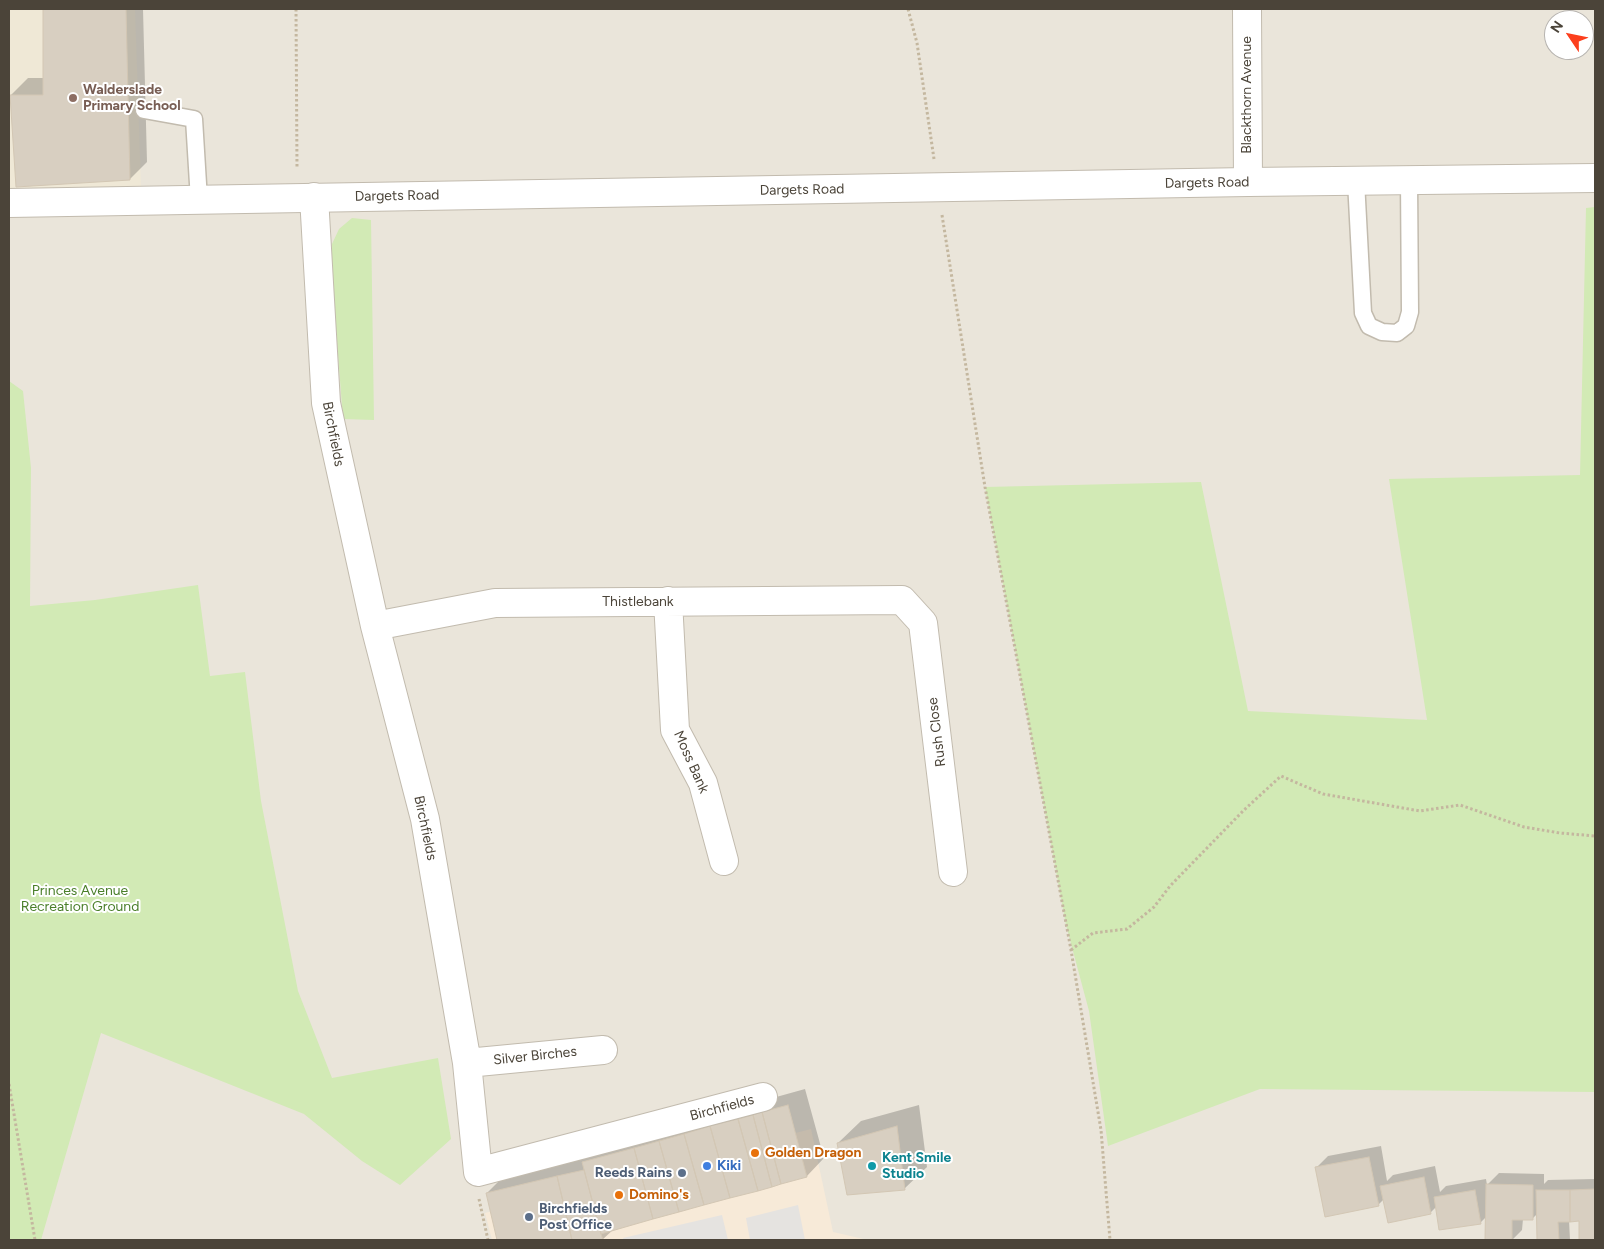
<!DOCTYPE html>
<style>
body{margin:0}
#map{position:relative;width:1604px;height:1249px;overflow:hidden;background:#f6f3ec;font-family:Figtree,sans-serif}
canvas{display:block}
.frame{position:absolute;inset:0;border:10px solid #4b4439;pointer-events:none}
.north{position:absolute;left:1544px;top:10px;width:50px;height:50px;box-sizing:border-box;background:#fff;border:1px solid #b7b4b0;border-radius:50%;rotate:304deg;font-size:14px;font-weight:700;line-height:20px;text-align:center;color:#4b4439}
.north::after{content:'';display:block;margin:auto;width:18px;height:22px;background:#fc3f1d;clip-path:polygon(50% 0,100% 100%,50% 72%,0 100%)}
</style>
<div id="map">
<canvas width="1604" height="1249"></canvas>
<div class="frame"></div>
<div class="north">N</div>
</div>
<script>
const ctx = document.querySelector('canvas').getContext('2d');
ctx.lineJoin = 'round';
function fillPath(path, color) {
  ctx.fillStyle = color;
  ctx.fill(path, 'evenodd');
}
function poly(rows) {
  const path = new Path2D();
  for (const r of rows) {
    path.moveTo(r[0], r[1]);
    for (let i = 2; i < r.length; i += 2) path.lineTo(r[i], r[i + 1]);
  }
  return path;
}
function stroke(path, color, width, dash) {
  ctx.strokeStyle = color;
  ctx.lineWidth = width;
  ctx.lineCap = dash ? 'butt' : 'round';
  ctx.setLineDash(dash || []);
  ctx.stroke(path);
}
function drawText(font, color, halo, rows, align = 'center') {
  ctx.font = font + ' Figtree,sans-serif';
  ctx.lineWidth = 4;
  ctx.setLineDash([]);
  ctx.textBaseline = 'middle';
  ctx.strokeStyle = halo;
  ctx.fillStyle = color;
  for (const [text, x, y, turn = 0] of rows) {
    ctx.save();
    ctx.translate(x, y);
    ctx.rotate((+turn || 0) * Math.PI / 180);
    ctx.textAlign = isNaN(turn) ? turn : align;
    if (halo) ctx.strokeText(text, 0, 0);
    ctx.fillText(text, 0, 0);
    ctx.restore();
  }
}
const residential = poly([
 [9,9,1595,9,1595,1240,9,1240],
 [1554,20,1584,20,1584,50,1554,50]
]);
const commercial = poly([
 [811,1129,833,1232,868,1240,492,1240,485,1213]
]);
const education = poly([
 [9,9,135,9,141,187,9,189]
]);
const green = poly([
 [1595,207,1595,1092,1260,1089,1108,1146,1089,1011,1066,925,985,487,1201,482,1248,711,1427,720,1389,479,1580,475,1586,208],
 [352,218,371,220,374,420,343,419,332,277,332,244,339,229],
 [9,381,23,391,31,468,30,606,95,600,198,585,210,676,245,672,261,801,298,991,332,1078,438,1058,451,1139,400,1185,362,1161,304,1114,101,1033,41,1240,9,1240]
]);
const parking = poly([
 [798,1205,805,1240,750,1240,746,1218],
 [722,1215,728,1240,624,1240,623,1238]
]);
const shadow = poly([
 [44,9,143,9,147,162,130,179,11,95,28,78,45,78],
 [805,1089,824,1158,807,1176,614,1229,602,1240,498,1240,487,1193,504,1176,600,1146],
 [919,1105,927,1167,904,1189,838,1143,861,1121],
 [1381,1146,1387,1181,1393,1175,1435,1166,1440,1192,1446,1186,1486,1179,1487,1185,1499,1173,1544,1174,1544,1184,1548,1180,1595,1179,1595,1240,1580,1240,1580,1220,1569,1220,1570,1240,1538,1240,1537,1214,1532,1219,1523,1219,1522,1230,1512,1240,1486,1240,1487,1216,1480,1223,1436,1207,1431,1212,1384,1199,1378,1205,1317,1167,1328,1156]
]);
const building = poly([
 [43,9,126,9,130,180,16,187,10,95,43,95,43,9],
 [788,1105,807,1177,781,1184,762,1112,788,1105],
 [762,1112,781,1184,772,1187,753,1115,762,1112],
 [753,1115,772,1187,758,1191,738,1119,753,1115],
 [738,1119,758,1191,730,1198,710,1126,738,1119],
 [710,1126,730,1198,704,1205,684,1134,710,1126],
 [897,1126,905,1190,847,1195,837,1143,897,1126],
 [684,1134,704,1205,679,1212,659,1141,684,1134],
 [659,1141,679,1212,653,1219,634,1148,659,1141],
 [634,1148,653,1219,601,1234,582,1162,634,1148],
 [1369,1157,1379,1206,1325,1217,1315,1167,1369,1157],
 [584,1170,601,1234,603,1240,572,1240,557,1176,584,1170],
 [557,1176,572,1240,497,1240,486,1193,557,1176],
 [1424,1177,1431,1214,1388,1223,1380,1186,1424,1177],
 [1486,1184,1533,1185,1533,1220,1512,1220,1512,1240,1485,1240,1486,1184],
 [1595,1189,1595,1240,1579,1240,1579,1221,1570,1222,1570,1190,1595,1189],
 [1475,1190,1481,1224,1439,1230,1434,1197,1475,1190],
 [1536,1190,1570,1190,1570,1222,1558,1222,1559,1240,1537,1240,1536,1190]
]);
const path = poly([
 [296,9,297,169],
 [908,9,917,43,934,159],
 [942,215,985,487,1071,950,1101,1130,1110,1240],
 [1071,950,1093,933,1127,929,1154,907,1170,886,1244,810,1281,776,1323,794,1420,811,1460,805,1524,827,1560,833,1595,836],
 [9,1084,35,1240],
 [479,1199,488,1240]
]);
const service = poly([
 [144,110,194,119,199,200],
 [1356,181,1363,313,1369,326,1382,332,1397,333,1406,326,1410,312,1409,180]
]);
const minor = poly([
 [1247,9,1248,182],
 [314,197,326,403,375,626,425,819,467,1063,478,1172,763,1097],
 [668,601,675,730,703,783,724,861],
 [375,626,495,603,902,600,923,623,953,872],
 [467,1063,603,1050]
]);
const tertiary = poly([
 [9,203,1248,182,1595,178]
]);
const markers = [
 [73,98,5,"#8d6e63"],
 [755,1153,5,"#e8710a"],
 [707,1166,5,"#3f7fe0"],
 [872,1166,5,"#0f9aa8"],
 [682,1173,5,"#5c6f8a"],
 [619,1195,5,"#e8710a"],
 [529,1217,5,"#5c6f8a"]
];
const educationNames = [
 ["Walderslade",83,90],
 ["Primary School",83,106]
];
const streetNames = [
 ["Blackthorn Avenue",1247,95,-90],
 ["Dargets Road",1207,183,-1],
 ["Dargets Road",802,190,-1],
 ["Dargets Road",397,196,-1],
 ["Birchfields",333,434,79],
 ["Thistlebank",638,602],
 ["Rush Close",937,732,-97],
 ["Moss Bank",691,762,66],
 ["Birchfields",425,828,78],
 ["Silver Birches",535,1056,-6],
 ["Birchfields",722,1108,-15]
];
const parkNames = [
 ["Princes Avenue",80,891],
 ["Recreation Ground",80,907]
];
const foodNames = [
 ["Golden Dragon",765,1153],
 ["Domino's",629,1195]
];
const cultureNames = [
 ["Kent Smile",882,1158],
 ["Studio",882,1174]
];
const shopNames = [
 ["Kiki",717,1166]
];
const serviceNames = [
 ["Reeds Rains",672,1173],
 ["Birchfields",539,1209,"left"],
 ["Post Office",539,1225,"left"]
];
fillPath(residential, '#eae5da');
fillPath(commercial, '#f7ead8');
fillPath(education, '#efe8d6');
fillPath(green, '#d2eab5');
fillPath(parking, '#e5e3e0');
fillPath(shadow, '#0003');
fillPath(building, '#d8cfc1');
stroke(building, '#d3c7b4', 1);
stroke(service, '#c2bbae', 19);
stroke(minor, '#c2bbae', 30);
stroke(tertiary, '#c2bbae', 30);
stroke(path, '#c4b79f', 3, [2.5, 2.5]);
stroke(service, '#fff', 16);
stroke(minor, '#fff', 28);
stroke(tertiary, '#fff', 28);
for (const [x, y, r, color] of markers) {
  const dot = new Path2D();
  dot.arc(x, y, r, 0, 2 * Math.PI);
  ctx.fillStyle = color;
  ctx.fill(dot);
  stroke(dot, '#fff', 2);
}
drawText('bold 14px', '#785e54', '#fff', educationNames, 'left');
drawText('14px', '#4b4439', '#fff', streetNames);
drawText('14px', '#4a7f2a', '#fff', parkNames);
drawText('bold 14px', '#c56008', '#fff', foodNames, 'left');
drawText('bold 14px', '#0d838f', '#fff', cultureNames, 'left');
drawText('bold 14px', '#366cbe', '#fff', shopNames, 'left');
drawText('bold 14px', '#4e5e75', '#fff', serviceNames, 'right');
</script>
